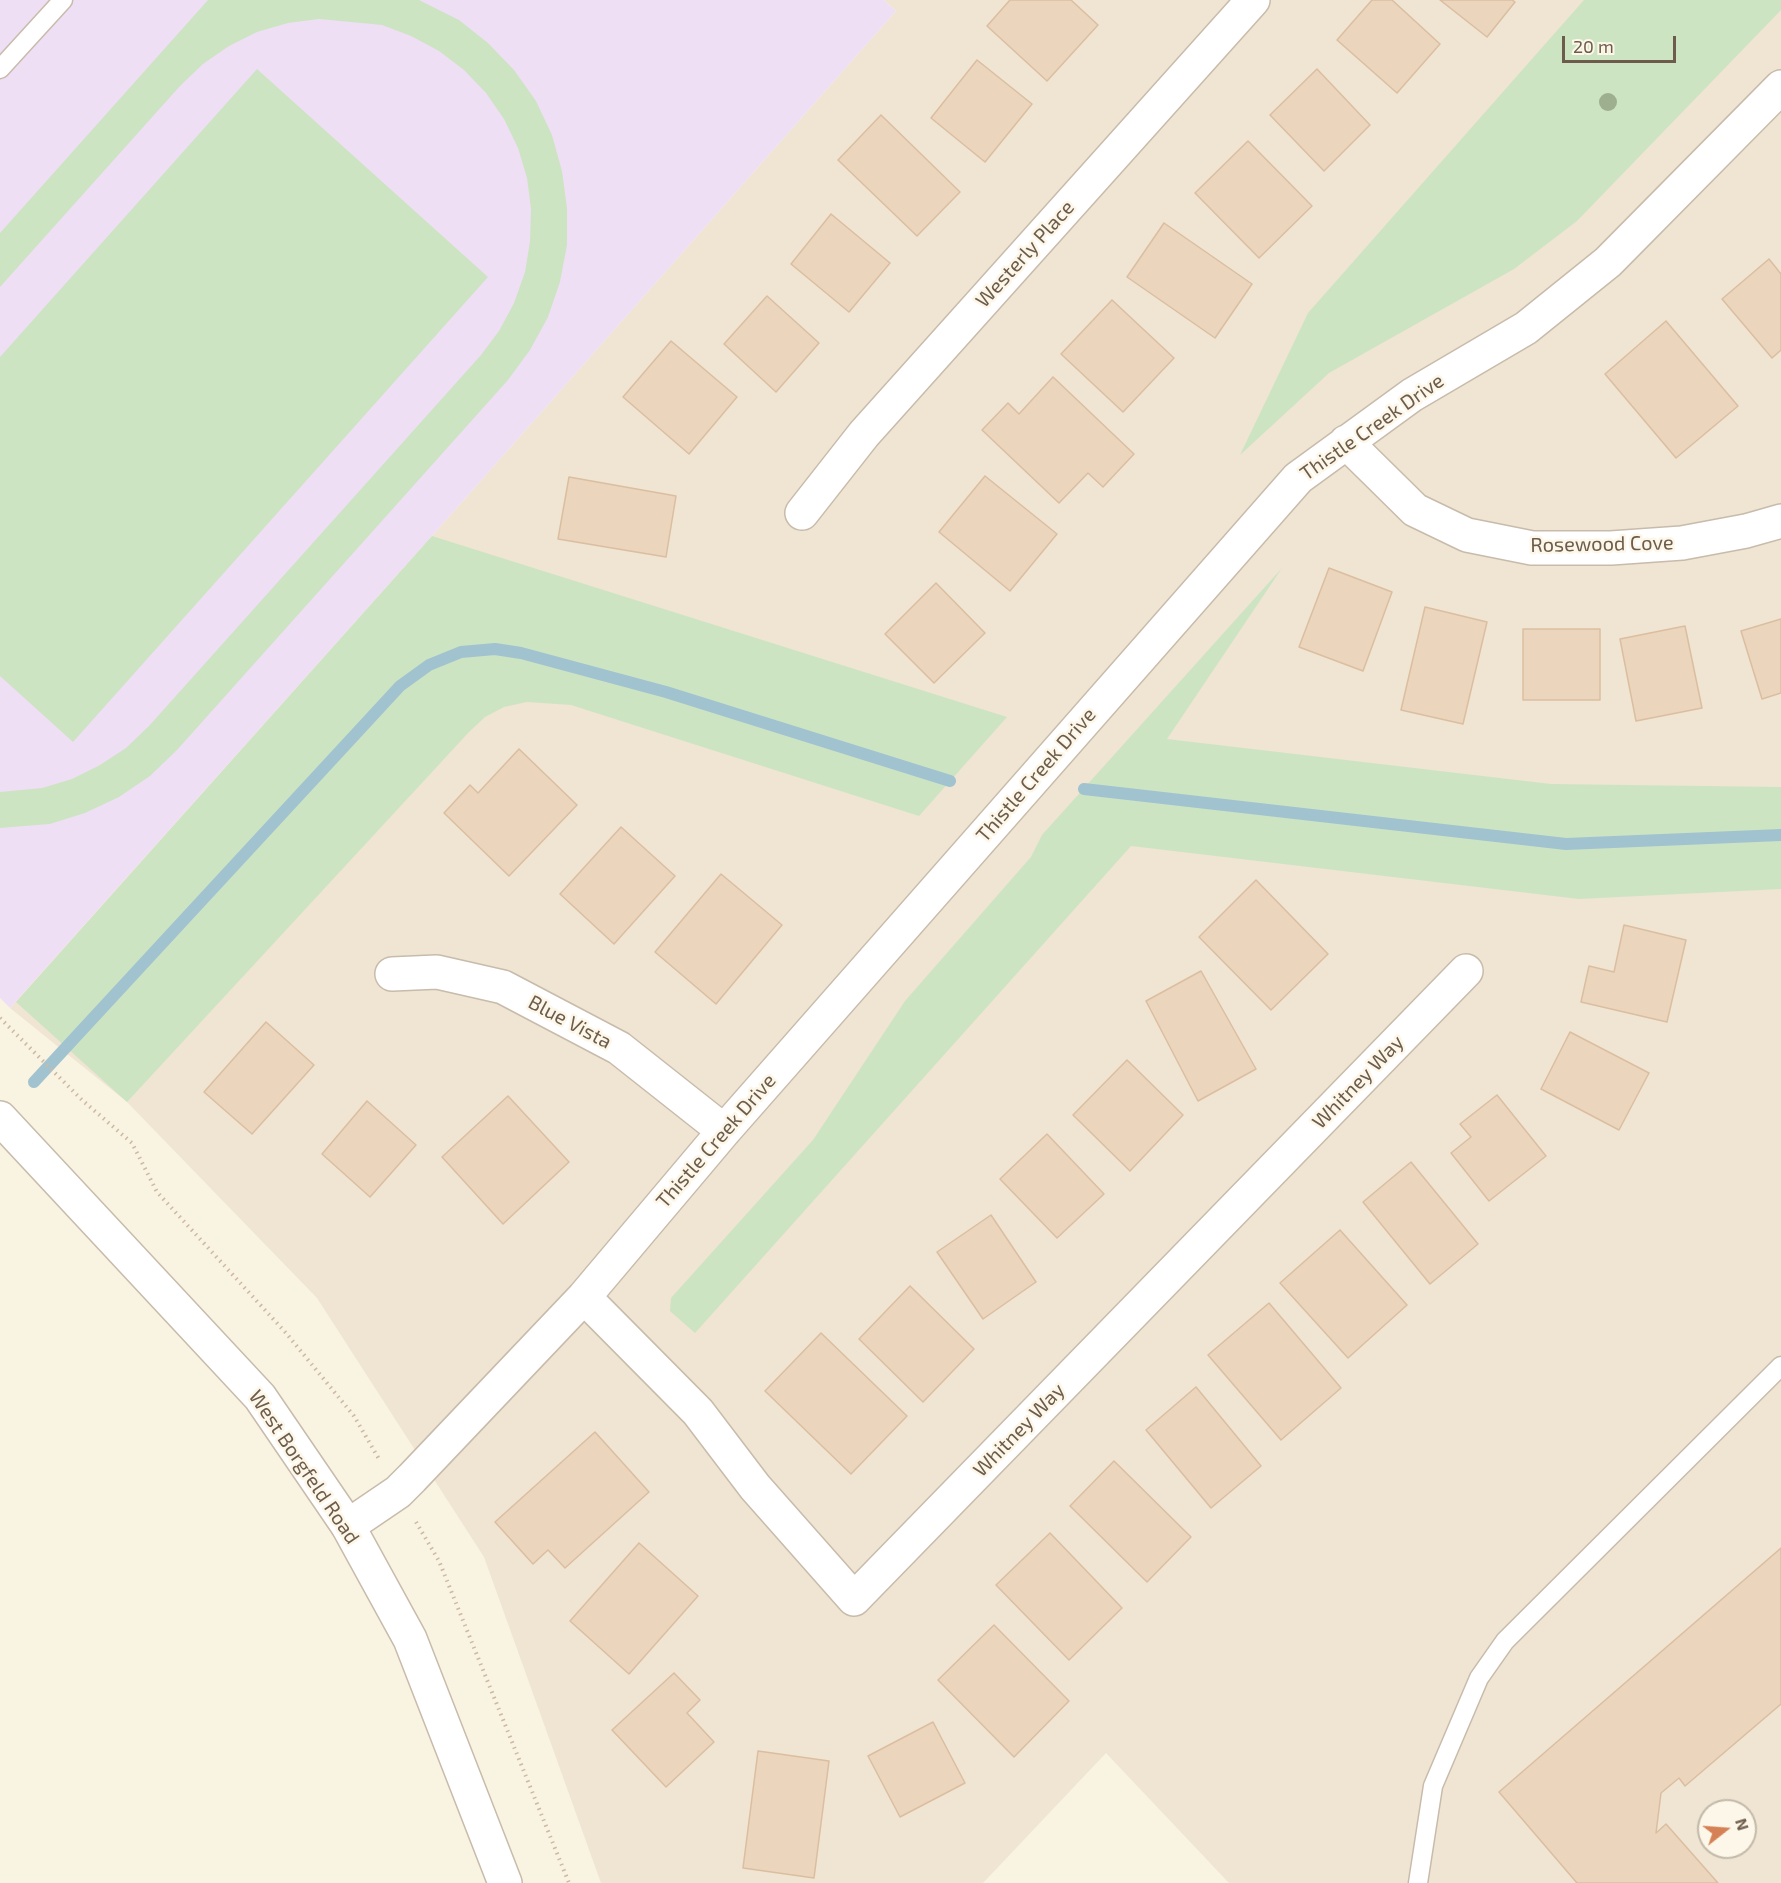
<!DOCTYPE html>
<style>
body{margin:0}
#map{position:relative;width:1781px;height:1883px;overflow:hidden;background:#f9f3e2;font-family:"Exo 2",sans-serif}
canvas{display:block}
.north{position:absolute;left:1697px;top:1799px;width:60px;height:60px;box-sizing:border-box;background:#fcf7e8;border:2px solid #c3b9aa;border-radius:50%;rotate:73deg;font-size:16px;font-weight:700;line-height:24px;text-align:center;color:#6d5c4c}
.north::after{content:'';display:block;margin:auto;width:21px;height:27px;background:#d58155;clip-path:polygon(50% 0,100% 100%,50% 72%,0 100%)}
.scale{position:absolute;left:1562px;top:36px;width:114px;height:27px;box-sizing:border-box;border:3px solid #6d5c4c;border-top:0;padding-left:8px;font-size:18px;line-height:21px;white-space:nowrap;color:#6d5c4c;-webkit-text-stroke:4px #fcf7e8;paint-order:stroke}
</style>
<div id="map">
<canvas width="1781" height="1883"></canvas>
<div class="north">N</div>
<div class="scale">20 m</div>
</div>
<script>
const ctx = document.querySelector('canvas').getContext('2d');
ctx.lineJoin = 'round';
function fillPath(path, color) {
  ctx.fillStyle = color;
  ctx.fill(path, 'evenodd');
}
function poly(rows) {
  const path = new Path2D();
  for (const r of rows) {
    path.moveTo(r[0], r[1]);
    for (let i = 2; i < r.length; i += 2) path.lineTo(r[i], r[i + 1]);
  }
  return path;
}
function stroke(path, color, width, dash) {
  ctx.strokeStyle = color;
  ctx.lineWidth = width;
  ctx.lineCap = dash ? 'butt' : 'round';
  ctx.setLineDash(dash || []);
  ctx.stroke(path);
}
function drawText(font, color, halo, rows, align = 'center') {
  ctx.font = font + ' "Exo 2",sans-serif';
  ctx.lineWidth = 5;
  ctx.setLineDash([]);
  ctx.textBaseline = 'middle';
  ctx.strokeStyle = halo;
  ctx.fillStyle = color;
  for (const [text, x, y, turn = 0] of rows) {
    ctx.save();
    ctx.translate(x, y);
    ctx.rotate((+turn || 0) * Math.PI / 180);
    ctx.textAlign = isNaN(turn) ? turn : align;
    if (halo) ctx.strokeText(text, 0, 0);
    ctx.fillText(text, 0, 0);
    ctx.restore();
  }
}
const residential = poly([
 [884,0,1781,0,1781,1883,1229,1883,1106,1753,983,1883,601,1883,484,1557,317,1298,127,1102,10,1008,432,536,896,11],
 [1709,1811,1745,1811,1745,1847,1709,1847]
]);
const education = poly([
 [0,0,884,0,896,11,432,536,10,1008,0,998]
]);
const green = poly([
 [208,0,419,0,459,20,488,43,514,70,536,101,552,135,562,171,567,208,567,245,560,282,548,317,530,350,508,380,177,750,150,776,119,797,85,813,50,824,0,828,0,792,42,788,72,779,100,765,126,748,149,726,481,355,499,331,514,303,525,272,530,241,531,209,527,178,518,148,504,119,486,93,464,70,439,51,411,36,382,25,319,19,288,23,257,32,229,46,203,64,180,86,0,287,0,233],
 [1584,0,1781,0,1781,10,1577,221,1514,269,1329,373,1240,455,1308,313],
 [257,69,488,277,73,742,0,676,0,357],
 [432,536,1007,717,919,816,571,705,527,702,504,707,485,717,469,732,127,1102,16,1002],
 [1282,568,1167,739,1551,784,1781,787,1781,889,1579,899,1131,846,695,1333,670,1311,671,1298,813,1140,905,1001,1031,857,1042,835]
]);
const stream = poly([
 [1084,789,1566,844,1781,835],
 [34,1082,400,686,429,665,461,652,495,649,521,653,666,692,950,781]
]);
const building = poly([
 [1010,0,1071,0,1098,25,1047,81,987,26,1010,0],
 [1372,0,1392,0,1440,44,1397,93,1337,40,1372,0],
 [1440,0,1512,0,1515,2,1487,37,1440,0],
 [977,60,1032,104,985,162,931,118,977,60],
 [1317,69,1370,125,1324,171,1270,115,1317,69],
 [881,115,960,192,917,236,838,160,881,115],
 [1248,141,1312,206,1259,258,1195,193,1248,141],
 [831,214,890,263,849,312,791,264,831,214],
 [1164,223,1252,284,1215,338,1127,277,1164,223],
 [1769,259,1781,274,1781,350,1772,358,1722,299,1769,259],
 [767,296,819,343,776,392,724,344,767,296],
 [1112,300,1174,358,1123,412,1061,354,1112,300],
 [1666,321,1738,406,1676,458,1605,374,1666,321],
 [671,341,737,397,689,454,623,397,671,341],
 [1053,377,1134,454,1103,487,1088,473,1059,503,982,430,1008,403,1019,414,1053,377],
 [985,476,1057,534,1010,591,939,532,985,476],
 [569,477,676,496,666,557,558,539,569,477],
 [1329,568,1392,592,1363,671,1299,647,1329,568],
 [936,583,985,633,934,683,885,634,936,583],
 [1425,607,1487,622,1463,724,1401,710,1425,607],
 [1781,619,1781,693,1762,699,1741,631,1781,619],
 [1685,626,1702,708,1636,721,1620,639,1685,626],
 [1523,629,1600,629,1600,700,1523,700,1523,629],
 [519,749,577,805,509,876,444,813,470,785,478,793,519,749],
 [621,827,675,876,614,944,560,894,621,827],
 [721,874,782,925,716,1004,655,952,721,874],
 [1256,880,1328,954,1271,1010,1199,937,1256,880],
 [1624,925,1686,940,1667,1022,1581,1002,1589,966,1614,972,1624,925],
 [1201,971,1256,1069,1198,1101,1146,1001,1201,971],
 [266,1022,314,1065,252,1134,204,1092,266,1022],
 [1570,1032,1649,1073,1619,1130,1541,1089,1570,1032],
 [1127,1060,1183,1115,1130,1171,1073,1115,1127,1060],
 [1497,1095,1546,1156,1489,1201,1451,1153,1471,1137,1460,1124,1497,1095],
 [508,1096,569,1162,503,1224,442,1157,508,1096],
 [367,1101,416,1145,370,1197,322,1154,367,1101],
 [1047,1134,1104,1194,1057,1238,1000,1179,1047,1134],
 [1411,1162,1478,1244,1430,1284,1363,1202,1411,1162],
 [991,1215,1036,1282,983,1319,937,1252,991,1215],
 [1340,1230,1407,1305,1348,1358,1280,1283,1340,1230],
 [910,1286,974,1349,923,1402,859,1339,910,1286],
 [1269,1303,1341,1388,1281,1440,1208,1355,1269,1303],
 [821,1333,907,1416,851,1474,765,1391,821,1333],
 [1196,1387,1261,1466,1211,1508,1146,1430,1196,1387],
 [595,1432,649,1492,565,1568,548,1550,533,1564,495,1522,595,1432],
 [1114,1461,1191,1537,1147,1582,1070,1506,1114,1461],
 [1050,1533,1122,1608,1069,1660,996,1585,1050,1533],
 [639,1543,698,1596,629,1674,570,1621,639,1543],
 [1781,1548,1781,1704,1685,1786,1679,1778,1661,1793,1656,1833,1666,1824,1718,1883,1577,1883,1499,1792,1781,1548],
 [994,1625,1069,1701,1014,1757,938,1680,994,1625],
 [674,1673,700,1700,687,1713,714,1742,666,1787,612,1730,674,1673],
 [933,1722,965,1783,900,1817,868,1756,933,1722],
 [758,1751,829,1761,814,1878,743,1868,758,1751]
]);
const path = poly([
 [0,1018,82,1100,132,1143,157,1192,286,1333,354,1416,379,1459],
 [416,1522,439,1561,569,1883]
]);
const service = poly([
 [0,69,63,0],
 [1418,1883,1433,1786,1479,1678,1505,1641,1781,1366]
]);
const minor = poly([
 [1346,442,1415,510,1467,535,1532,548,1611,548,1682,543,1746,531,1781,521],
 [802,513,864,434,1253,0],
 [392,974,437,972,503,987,619,1048,724,1131],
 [584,1297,698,1412,755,1487,854,1599,1466,971],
 [348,1526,398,1492,412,1478,584,1297,724,1131,1298,478,1412,395,1526,328,1608,262,1781,87]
]);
const tertiary = poly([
 [0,1118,260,1397,348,1526,410,1639,505,1883]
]);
const trees = [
 [1608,102]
];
const streetNames = [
 ["Westerly Place",1025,254,-48],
 ["Thistle Creek Drive",1372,427,-35],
 ["Rosewood Cove",1602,544,-1],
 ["Thistle Creek Drive",1036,775,-49],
 ["Blue Vista",570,1022,28],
 ["Whitney Way",1358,1082,-46],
 ["Thistle Creek Drive",716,1141,-49],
 ["Whitney Way",1019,1430,-46],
 ["West Borgfeld Road",304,1467,56]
];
fillPath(residential, '#efe5d2');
fillPath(education, '#efdff5');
fillPath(green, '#cde4c3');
stroke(stream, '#a1c3d0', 12);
fillPath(building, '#ebd5bd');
stroke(building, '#dbbea0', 1.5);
stroke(service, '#c8bbab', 21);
stroke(minor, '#c8bbab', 36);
stroke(tertiary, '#c8bbab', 36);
stroke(path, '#cfb8a1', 4, [1.5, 4.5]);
stroke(service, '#fff', 18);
stroke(minor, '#fff', 33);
stroke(tertiary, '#fff', 33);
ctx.fillStyle = '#9daf8e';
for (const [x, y] of trees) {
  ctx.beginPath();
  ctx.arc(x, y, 9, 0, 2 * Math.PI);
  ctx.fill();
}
drawText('20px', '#6d5c4c', '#fcf7e8', streetNames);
</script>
